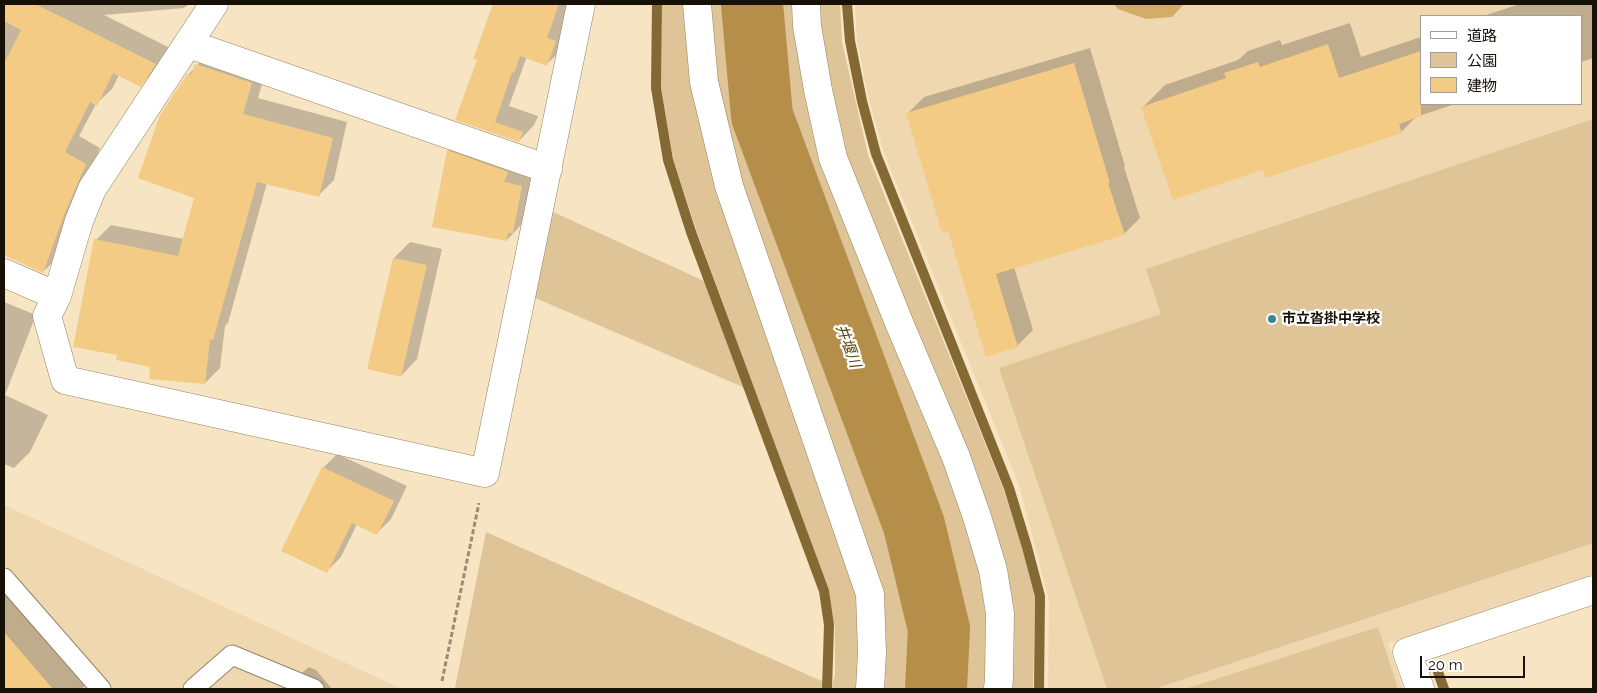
<!DOCTYPE html>
<meta charset="utf-8">
<style>
body{margin:0}
#map{position:relative;width:1597px;height:693px;overflow:hidden;background:#f7e4c2;font-family:Raleway,"Noto Sans JP",sans-serif}
canvas{display:block}
.frame{position:absolute;inset:0;border:5px solid #161005;pointer-events:none}
.legend{position:absolute;left:1420px;top:15px;width:162px;height:90px;box-sizing:border-box;background:#fff;border:1px solid #a29f9b;margin:0;padding:6px 9px;list-style:none;font-size:15px;color:#161005}
.legend li{display:flex;align-items:center;gap:10px;height:25px}
.legend b{width:25px;border:1px solid #a29f9b}
.scale{position:absolute;left:1420px;top:656px;width:105px;height:22px;box-sizing:border-box;border:2px solid #161005;border-top:0;padding-left:6px;font-size:15px;line-height:18px;white-space:nowrap;color:#161005;-webkit-text-stroke:4px #fff;paint-order:stroke}
</style>
<div id="map">
<canvas width="1597" height="693"></canvas>
<div class="frame"></div>
<ul class="legend">
<li><b style="height:6px;background:#fff"></b>道路</li>
<li><b style="height:14px;background:#dec496"></b>公園</li>
<li><b style="height:14px;background:#f3cb85"></b>建物</li>
</ul>
<div class="scale">20 m</div>
</div>
<script>
const ctx = document.querySelector('canvas').getContext('2d');
ctx.lineJoin = 'round';
function fillPath(path, color) {
  ctx.fillStyle = color;
  ctx.fill(path, 'evenodd');
}
function poly(rows) {
  const path = new Path2D();
  for (const r of rows) {
    path.moveTo(r[0], r[1]);
    for (let i = 2; i < r.length; i += 2) path.lineTo(r[i], r[i + 1]);
  }
  return path;
}
function stroke(path, color, width, dash) {
  ctx.strokeStyle = color;
  ctx.lineWidth = width;
  ctx.lineCap = dash ? 'butt' : 'round';
  ctx.setLineDash(dash || []);
  ctx.stroke(path);
}
function drawText(font, color, halo, rows, align = 'center') {
  ctx.font = font + ' Raleway,"Noto Sans JP",sans-serif';
  ctx.lineWidth = 4.5;
  ctx.setLineDash([]);
  ctx.textBaseline = 'middle';
  ctx.strokeStyle = halo;
  ctx.fillStyle = color;
  for (const [text, x, y, turn = 0] of rows) {
    ctx.save();
    ctx.translate(x, y);
    ctx.rotate((+turn || 0) * Math.PI / 180);
    ctx.textAlign = isNaN(turn) ? turn : align;
    if (halo) ctx.strokeText(text, 0, 0);
    ctx.fillText(text, 0, 0);
    ctx.restore();
  }
}
const built = poly([
 [855,4,1593,4,1593,574,1388,643,1403,689,1048,689,1049,600,1019,485,884,153,869,100,857,39],
 [1421,16,1581,16,1581,104,1421,104],
 [4,505,402,689,4,689]
]);
const green = poly([
 [662,4,687,4,859,589,862,689,832,689,835,674,835,627,828,593,697,232,673,159,661,87],
 [705,4,738,4,746,95,766,178,790,250,841,386,890,525,912,608,909,689,879,689,879,605,734,183],
 [764,4,795,4,970,524,990,610,989,689,956,689,958,634,951,581,928,503,800,190,778,127,767,60],
 [813,4,840,4,842,42,868,155,1003,488,1022,545,1035,595,1033,689,1009,689,1009,614,844,164],
 [1593,119,1593,543,1154,689,1107,689,999,368,1161,314,1146,269],
 [551,211,704,281,743,387,533,297],
 [486,532,824,682,822,689,455,688],
 [1378,627,1398,689,1185,689]
]);
const forest = poly([
 [1114,4,1184,4,1172,17,1146,19,1118,9]
]);
const shadow = poly([
 [4,4,189,4,184,8,104,15,170,48,156,69,141,85,119,75,112,89,96,104,79,136,100,148,80,198,59,256,43,272,4,253],
 [494,4,568,4,562,22,570,25,562,49,546,65,527,58,526,59,509,106,538,116,534,125,519,141,457,119,479,59,475,58],
 [1520,4,1593,4,1593,58,1581,62,1581,16,1483,16],
 [1350,23,1361,57,1421,37,1421,104,1455,104,1416,117,1401,132,1263,169,1143,107,1165,85,1238,60,1248,51,1280,40,1282,45],
 [1090,48,1125,166,1124,167,1140,218,1124,234,1014,267,1033,330,1017,346,949,230,908,113,924,97],
 [211,50,267,67,258,98,347,122,334,180,318,196,267,183,228,323,225,326,220,368,205,383,118,354,96,240,111,225,184,239,195,198,188,75],
 [464,135,537,170,522,224,507,240,448,151],
 [410,242,442,249,417,359,401,376,394,258],
 [4,302,36,315,5,395,48,415,30,452,14,468,4,464],
 [337,454,407,486,391,519,377,533,357,524,341,557,327,571,323,468],
 [4,584,89,682,81,689,4,689],
 [309,667,316,670,332,689,282,689]
]);
const stream = poly([
 [657,4,656,88,668,160,691,232,824,591,829,625,827,689],
 [847,4,850,41,862,101,876,154,1009,488,1027,547,1040,596,1039,689],
 [1438,672,1444,689]
]);
const river = poly([
 [752,4,762,116,914,525,939,629,936,689]
]);
const building = poly([
 [4,4,35,4,156,64,141,87,113,73,97,106,90,102,65,152,86,164,64,215,43,273,4,255,4,64,21,30,4,21],
 [493,4,559,4,547,38,556,41,547,66,520,56,514,73,512,72,495,122,523,132,519,142,455,120,477,60,473,59],
 [1328,44,1339,78,1421,51,1421,116,1399,124,1402,133,1265,178,1263,170,1173,200,1141,107,1226,78,1224,73,1258,62,1260,67],
 [1074,63,1110,183,1108,183,1125,235,996,274,1018,347,986,357,948,231,942,233,906,113],
 [195,64,252,83,243,114,333,138,319,197,257,182,213,340,210,339,205,384,149,379,150,367,116,360,117,355,73,347,94,239,178,256,194,198,138,178,160,115,187,74,191,75],
 [447,150,508,172,504,182,522,186,513,233,508,233,507,241,432,227],
 [393,258,427,265,401,377,367,369],
 [322,467,394,501,377,535,352,523,327,573,281,551],
 [4,632,53,689,4,689]
]);
const path = poly([
 [442,681,479,503]
]);
const service = poly([
 [4,578,101,689],
 [193,689,232,655,314,689]
]);
const minor = poly([
 [214,4,92,189,79,221,57,296,47,316,65,380,485,473,581,4],
 [697,4,704,82,729,186,870,594,872,653,870,689],
 [806,4,807,26,818,90,833,158,900,325,956,457,977,517,993,570,1000,613,999,678,998,689],
 [189,44,548,169],
 [4,273,57,296],
 [1420,689,1407,652,1593,590]
]);
const markers = [
 [1272,319,5,"#3c848a"]
];
const poiNames = [
 ["市立沓掛中学校",1282,319]
];
const waterNames = [
 ["井堰川",848,346,70]
];
fillPath(built, '#efd7af');
fillPath(green, '#dec496');
fillPath(forest, '#d3ad67');
fillPath(shadow, '#0003');
stroke(stream, '#856935', 10);
stroke(river, '#b58f4a', 62);
fillPath(building, '#f3cb85');
stroke(service, '#968465', 21);
stroke(minor, '#968465', 29);
stroke(path, '#9a8d74', 3, [5, 2.5]);
stroke(service, '#fff', 19);
stroke(minor, '#fff', 28);
for (const [x, y, r, color] of markers) {
  const dot = new Path2D();
  dot.arc(x, y, r, 0, 2 * Math.PI);
  ctx.fillStyle = color;
  ctx.fill(dot);
  stroke(dot, '#fff', 2);
}
drawText('bold 14px', '#161005', '#fff', poiNames, 'left');
drawText('italic 15px', '#5e440b', '#fff', waterNames);
</script>
